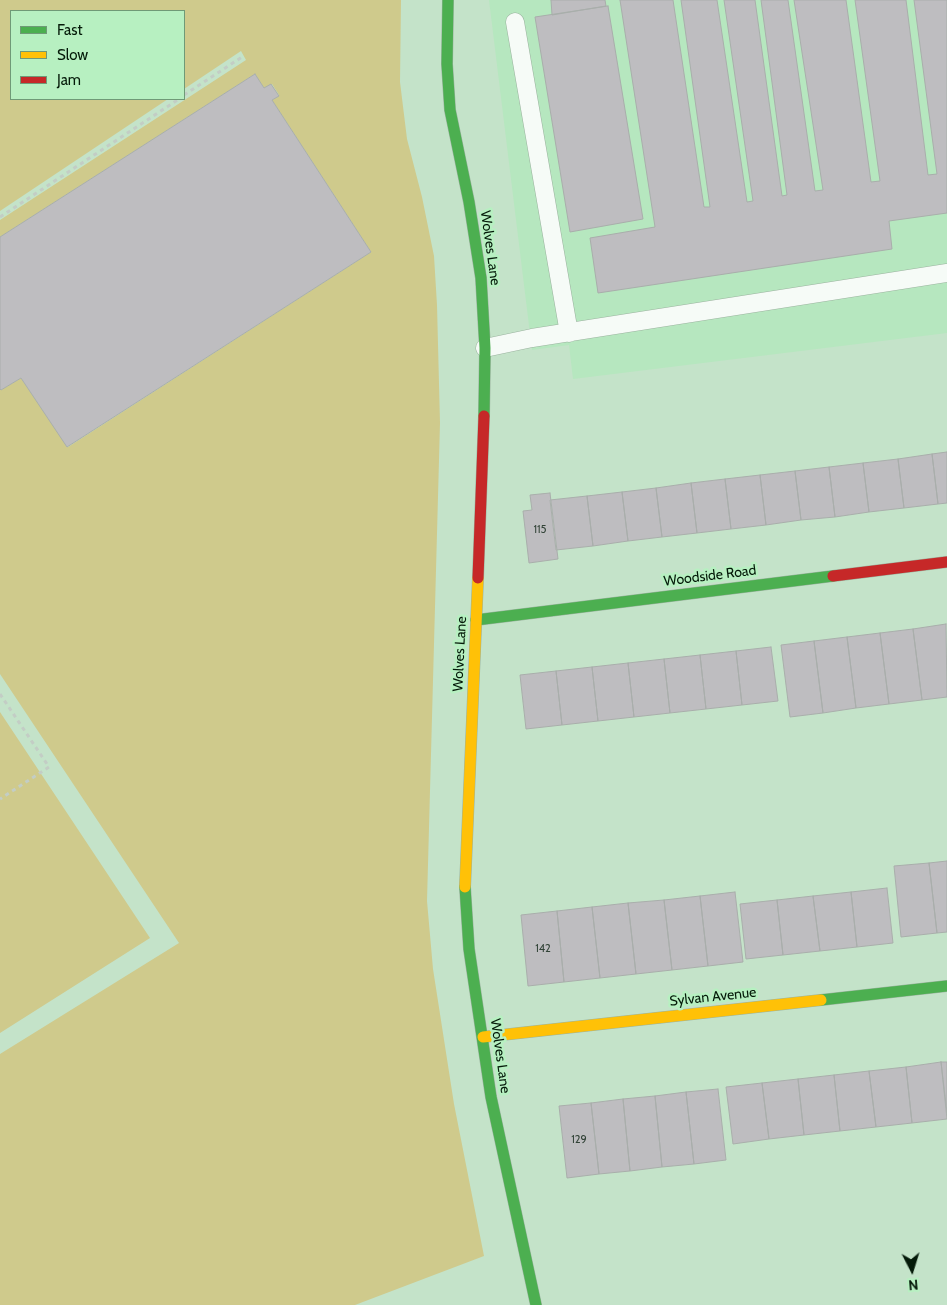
<!DOCTYPE html>
<style>
body{margin:0}
#map{position:relative;width:947px;height:1305px;overflow:hidden;background:#c4e3c9;font-family:Cabin,sans-serif}
canvas{display:block}
.legend{position:absolute;left:10px;top:10px;width:175px;height:90px;box-sizing:border-box;background:#b7f0c1;border:1px solid #6f9a77;margin:0;padding:6px 9px;list-style:none;font-size:15px;color:#041a09}
.legend li{display:flex;align-items:center;gap:10px;height:25px}
.legend b{width:25px;border:1px solid #6f9a77}
.north{position:absolute;left:887px;top:1245px;width:50px;height:50px;-webkit-text-stroke:4px #b7f0c1;paint-order:stroke;rotate:175deg;font-size:14px;font-weight:700;line-height:20px;text-align:center;color:#041a09}
.north::after{content:'';display:block;margin:auto;width:18px;height:22px;background:#041a09;clip-path:polygon(50% 0,100% 100%,50% 72%,0 100%)}
</style>
<div id="map">
<canvas width="947" height="1305"></canvas>
<ul class="legend">
<li><b style="height:6px;background:#4caf50"></b>Fast</li>
<li><b style="height:6px;background:#ffc107"></b>Slow</li>
<li><b style="height:6px;background:#c62828"></b>Jam</li>
</ul>
<div class="north">N</div>
</div>
<script>
const ctx = document.querySelector('canvas').getContext('2d');
ctx.lineJoin = 'round';
function fillPath(path, color) {
  ctx.fillStyle = color;
  ctx.fill(path, 'evenodd');
}
function poly(rows) {
  const path = new Path2D();
  for (const r of rows) {
    path.moveTo(r[0], r[1]);
    for (let i = 2; i < r.length; i += 2) path.lineTo(r[i], r[i + 1]);
  }
  return path;
}
function stroke(path, color, width, dash) {
  ctx.strokeStyle = color;
  ctx.lineWidth = width;
  ctx.lineCap = dash ? 'butt' : 'round';
  ctx.setLineDash(dash || []);
  ctx.stroke(path);
}
function drawText(font, color, halo, rows, align = 'center') {
  ctx.font = font + ' Cabin,sans-serif';
  ctx.lineWidth = 5;
  ctx.setLineDash([]);
  ctx.textBaseline = 'middle';
  ctx.strokeStyle = halo;
  ctx.fillStyle = color;
  for (const [text, x, y, turn = 0] of rows) {
    ctx.save();
    ctx.translate(x, y);
    ctx.rotate((+turn || 0) * Math.PI / 180);
    ctx.textAlign = isNaN(turn) ? turn : align;
    if (halo) ctx.strokeText(text, 0, 0);
    ctx.fillText(text, 0, 0);
    ctx.restore();
  }
}
const built = poly([
 [489,0,947,0,947,333,573,379,569,345,532,350]
]);
const green = poly([
 [0,0,401,0,400,82,407,139,422,197,434,256,437,305,440,423,427,901,433,969,454,1104,484,1256,355,1305,0,1305,0,1054,179,943,0,674,0,389,1,390,21,378,68,447,371,252,272,100,279,95,272,84,264,88,255,74,0,237,0,220,246,60,241,51,184,89,184,11,11,11,11,99,168,99,0,211],
 [0,712,150,938,0,1033]
]);
const building = poly([
 [551,0,605,0,606,6,552,15,551,0],
 [620,0,673,0,704,207,710,207,681,0,717,0,747,202,753,201,724,0,755,0,782,196,787,195,761,0,788,0,815,191,823,190,794,0,846,0,871,182,880,181,855,0,906,0,928,175,937,174,914,0,947,0,947,213,889,221,892,249,598,293,590,238,655,227,620,0],
 [608,6,643,219,570,232,535,17,608,6],
 [255,74,264,88,271,84,279,96,272,100,371,252,67,447,21,378,1,390,0,389,0,237,255,74],
 [947,452,947,503,938,504,932,454,947,452],
 [932,454,938,504,904,508,898,459,932,454],
 [898,459,904,508,869,512,863,463,898,459],
 [863,463,869,512,835,517,829,467,863,463],
 [829,467,835,517,801,520,795,471,829,467],
 [795,471,801,520,766,525,760,475,795,471],
 [760,475,766,525,731,529,725,479,760,475],
 [725,479,731,529,697,533,691,483,725,479],
 [691,483,697,533,662,537,656,488,691,483],
 [656,488,662,537,628,541,622,492,656,488],
 [622,492,628,541,593,546,587,496,622,492],
 [550,493,558,559,529,563,523,511,532,510,530,495,550,493],
 [587,496,593,546,556,550,550,500,587,496],
 [946,624,947,697,922,700,913,629,946,624],
 [913,629,922,700,889,704,880,633,913,629],
 [880,633,889,704,856,708,847,637,880,633],
 [847,637,856,708,823,713,814,641,847,637],
 [814,641,823,713,790,717,781,645,814,641],
 [771,647,778,701,742,705,736,651,771,647],
 [736,651,742,705,706,709,700,655,736,651],
 [700,655,706,709,670,713,664,659,700,655],
 [664,659,670,713,634,717,628,663,664,659],
 [628,663,634,717,598,721,592,667,628,663],
 [592,667,598,721,562,725,556,671,592,667],
 [556,671,562,725,526,729,520,675,556,671],
 [947,861,947,932,937,933,929,863,947,861],
 [929,863,937,933,901,937,894,866,929,863],
 [887,888,893,943,857,947,851,892,887,888],
 [735,892,743,962,708,966,700,896,735,892],
 [851,892,857,947,820,951,813,896,851,892],
 [700,896,708,966,672,970,664,900,700,896],
 [813,896,820,951,783,955,777,900,813,896],
 [664,900,672,970,636,974,628,903,664,900],
 [777,900,783,955,746,959,740,904,777,900],
 [628,903,636,974,600,978,592,907,628,903],
 [592,907,600,978,564,982,557,911,592,907],
 [557,911,564,982,528,986,521,915,557,911],
 [941,1062,947,1062,947,1113,941,1062],
 [941,1062,947,1119,912,1123,906,1067,941,1062],
 [906,1067,912,1123,876,1127,869,1071,906,1067],
 [869,1071,876,1127,840,1131,834,1075,869,1071],
 [834,1075,840,1131,804,1135,798,1079,834,1075],
 [798,1079,804,1135,769,1139,762,1083,798,1079],
 [762,1083,769,1139,733,1144,726,1087,762,1083],
 [718,1089,726,1160,694,1164,686,1092,718,1089],
 [686,1092,694,1164,662,1167,655,1096,686,1092],
 [655,1096,662,1167,630,1171,623,1099,655,1096],
 [623,1099,630,1171,599,1174,591,1103,623,1099],
 [591,1103,599,1174,567,1178,559,1106,591,1103]
]);
const path = poly([
 [184,95,242,57],
 [0,217,179,99],
 [0,694,49,767,0,799]
]);
const lane = poly([
 [515,22,569,333],
 [485,348,532,338,947,273]
]);
const fast = poly([
 [448,0,447,64,450,110,469,202,481,278,485,348,484,416],
 [476,620,833,576],
 [465,887,469,949,491,1097,536,1305],
 [821,1000,947,986]
]);
const slow = poly([
 [465,887,478,578],
 [483,1037,821,1000]
]);
const jam = poly([
 [833,576,947,562],
 [478,578,484,416]
]);
const numberNames = [
 ["115",540,530],
 ["142",543,949],
 ["129",579,1140]
];
const streetNames = [
 ["Wolves Lane",490,248,82],
 ["Woodside Road",710,576,-7],
 ["Wolves Lane",460,654,-87],
 ["Sylvan Avenue",713,997,-6],
 ["Wolves Lane",500,1056,82]
];
fillPath(built, '#b6e7bf');
fillPath(green, '#cfca8c');
fillPath(building, '#bebdc0');
stroke(building, '#a9aeab', 1);
stroke(lane, '#9bb39f', 19);
stroke(fast, '#9bb39f', 12);
stroke(slow, '#9bb39f', 12);
stroke(jam, '#9bb39f', 12);
stroke(path, '#c3cdc5', 3, [4, 4]);
stroke(lane, '#f6fbf7', 18);
stroke(fast, '#4caf50', 11);
stroke(slow, '#ffc107', 11);
stroke(jam, '#c62828', 11);
drawText('11px', '#324337', null, numberNames);
drawText('14px', '#041a09', '#b7f0c1', streetNames);
</script>
